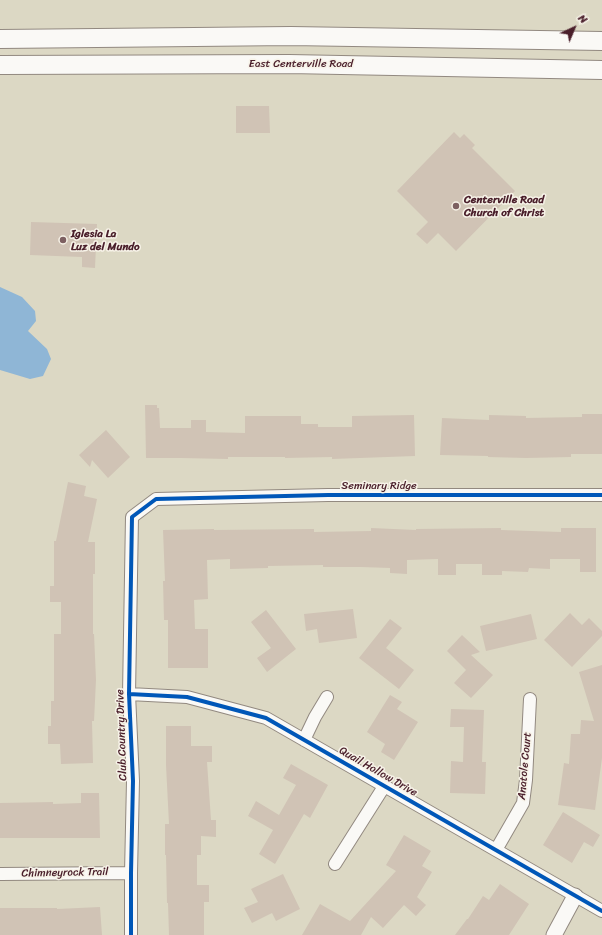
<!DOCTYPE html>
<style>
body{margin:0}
#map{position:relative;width:602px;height:935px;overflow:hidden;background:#dcd8c4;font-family:Sriracha,sans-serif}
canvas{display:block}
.north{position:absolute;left:554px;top:8px;width:40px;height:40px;-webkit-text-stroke:3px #f7f3e8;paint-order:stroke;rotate:44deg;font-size:11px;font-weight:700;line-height:16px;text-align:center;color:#4a1f2b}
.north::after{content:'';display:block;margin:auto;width:14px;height:18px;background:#4a1f2b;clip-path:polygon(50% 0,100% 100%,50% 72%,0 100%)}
</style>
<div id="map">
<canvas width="602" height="935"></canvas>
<div class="north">N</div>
</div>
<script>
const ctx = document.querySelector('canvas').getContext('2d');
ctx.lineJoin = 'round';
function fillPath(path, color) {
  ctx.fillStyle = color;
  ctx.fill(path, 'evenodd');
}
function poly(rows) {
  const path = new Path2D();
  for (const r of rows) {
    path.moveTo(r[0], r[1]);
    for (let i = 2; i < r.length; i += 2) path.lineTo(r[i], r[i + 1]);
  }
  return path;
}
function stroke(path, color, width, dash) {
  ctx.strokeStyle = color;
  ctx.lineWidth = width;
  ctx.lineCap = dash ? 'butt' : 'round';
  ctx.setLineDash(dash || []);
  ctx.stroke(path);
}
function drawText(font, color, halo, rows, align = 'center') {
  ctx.font = font + ' Sriracha,sans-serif';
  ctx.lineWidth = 3;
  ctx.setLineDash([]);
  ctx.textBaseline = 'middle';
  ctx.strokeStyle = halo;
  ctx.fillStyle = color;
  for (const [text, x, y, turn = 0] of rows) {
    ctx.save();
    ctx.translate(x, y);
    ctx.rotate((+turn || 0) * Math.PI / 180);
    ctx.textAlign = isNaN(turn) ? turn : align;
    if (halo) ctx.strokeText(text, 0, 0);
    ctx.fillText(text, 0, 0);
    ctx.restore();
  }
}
const water = poly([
 [0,287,22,297,35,311,36,321,28,331,47,349,51,359,43,376,30,379,0,370]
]);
const building = poly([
 [236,106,269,106,270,133,236,133],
 [454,132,460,138,464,134,475,145,472,148,515,191,456,251,438,233,427,244,416,234,428,222,397,191],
 [31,222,97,224,95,268,82,267,82,257,30,255],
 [145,405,157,405,157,408,159,408,160,428,191,428,191,420,206,420,206,432,245,433,245,416,301,416,301,424,318,424,318,427,352,427,352,416,414,415,415,456,332,459,332,457,285,458,285,457,228,457,228,459,181,458,146,458],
 [582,414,602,414,602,454,571,454,571,457,526,458,488,457,488,456,440,455,442,418,489,420,489,415,526,416,526,418,582,417],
 [106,430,130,457,108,478,92,460,90,467,79,455],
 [68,482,86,486,84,496,97,499,88,542,95,542,95,574,93,574,93,634,94,634,96,680,94,721,92,721,93,763,61,764,60,744,48,744,48,726,51,726,51,701,54,701,54,634,61,634,61,602,50,602,50,586,54,586,54,541,56,541],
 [371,528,416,530,416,529,501,528,501,530,561,532,561,528,596,528,596,572,580,572,580,559,550,559,550,569,529,568,528,572,502,571,502,575,482,575,482,564,456,564,456,575,438,575,438,559,407,560,407,574,390,573,390,568,361,567,323,567,323,565,268,566,268,568,230,569,230,559,207,560,208,599,194,600,195,629,208,629,208,668,168,668,168,620,164,620,163,581,165,581,163,530,214,529,214,530,314,529,314,532,371,531],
 [353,609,357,638,319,643,317,629,306,631,304,614],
 [266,610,296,649,267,672,257,658,271,648,251,622],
 [570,613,582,625,589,618,602,631,602,636,572,667,544,640],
 [531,614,537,639,486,651,480,626],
 [390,619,402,628,386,648,414,670,399,689,359,658],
 [462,635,480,652,471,655,493,675,471,698,454,683,466,670,447,651],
 [602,665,602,758,595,810,558,805,564,763,569,764,571,734,580,734,581,720,594,721,579,672],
 [390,695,402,702,397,709,418,722,394,760,381,752,385,744,367,732],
 [451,709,484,710,482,762,486,762,485,794,450,793,451,761,463,762,464,727,450,727],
 [166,726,191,726,191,746,212,746,212,762,207,762,211,820,216,820,216,837,201,836,201,855,197,855,197,885,209,885,209,902,204,902,204,935,169,935,168,903,167,903,166,855,165,855,165,824,169,824,166,765],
 [291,764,328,785,310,818,304,814,275,864,259,854,273,830,248,816,256,801,279,815,296,785,283,778],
 [81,793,99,793,100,838,0,838,0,803,53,802,53,804,81,803],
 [563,812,600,835,593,847,584,842,572,863,543,845],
 [404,835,431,851,422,866,432,872,417,897,426,905,416,916,404,905,383,928,371,917,361,935,302,935,320,904,350,921,396,871,386,865],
 [283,874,300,909,276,921,272,913,252,923,244,908,258,902,251,889],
 [500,884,529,904,509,935,455,935,467,919,468,919,483,896,489,900],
 [100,907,102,935,0,935,0,908,57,908,57,909]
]);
const minor = poly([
 [129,694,187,697,266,718,602,911],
 [304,740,315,717,327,697],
 [496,850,523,803,526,780,530,699],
 [335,864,385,785],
 [0,874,131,873],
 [131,935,131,873,133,781,129,694,132,517,156,499,328,495,602,495]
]);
const tertiary = poly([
 [554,935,575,896]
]);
const secondary = poly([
 [0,39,291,36,602,41],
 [0,65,289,64,602,70]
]);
const cycleway = poly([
 [129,694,187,697,266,718,602,911],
 [131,935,131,873,133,781,129,694,132,517,156,499,328,495,602,495]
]);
const markers = [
 [456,206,4,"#7d6061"],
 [63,240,4,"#7d6061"]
];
const streetNames = [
 ["East Centerville Road",301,64],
 ["Seminary Ridge",379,486],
 ["Club Country Drive",122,735,-92],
 ["Anatole Court",525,766,-85],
 ["Quail Hollow Drive",378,772,30],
 ["Chimneyrock Trail",65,873,-1]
];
const poiNames = [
 ["Centerville Road",464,200],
 ["Church of Christ",464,213],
 ["Iglesia La",71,234],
 ["Luz del Mundo",71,247]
];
fillPath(water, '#8fb6d6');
fillPath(building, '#d0c3b5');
stroke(minor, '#928980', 14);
stroke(tertiary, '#928980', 17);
stroke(secondary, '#928980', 20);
stroke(minor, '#faf9f6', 12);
stroke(tertiary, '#faf9f6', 15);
stroke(secondary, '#faf9f6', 18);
stroke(cycleway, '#0057b8', 4);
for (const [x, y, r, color] of markers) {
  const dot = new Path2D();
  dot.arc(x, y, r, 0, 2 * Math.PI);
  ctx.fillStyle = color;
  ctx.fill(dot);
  stroke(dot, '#f7f3e8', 1.5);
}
drawText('11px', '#4a1f2b', '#f7f3e8', streetNames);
drawText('bold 11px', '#4a1f2b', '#f7f3e8', poiNames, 'left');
</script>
